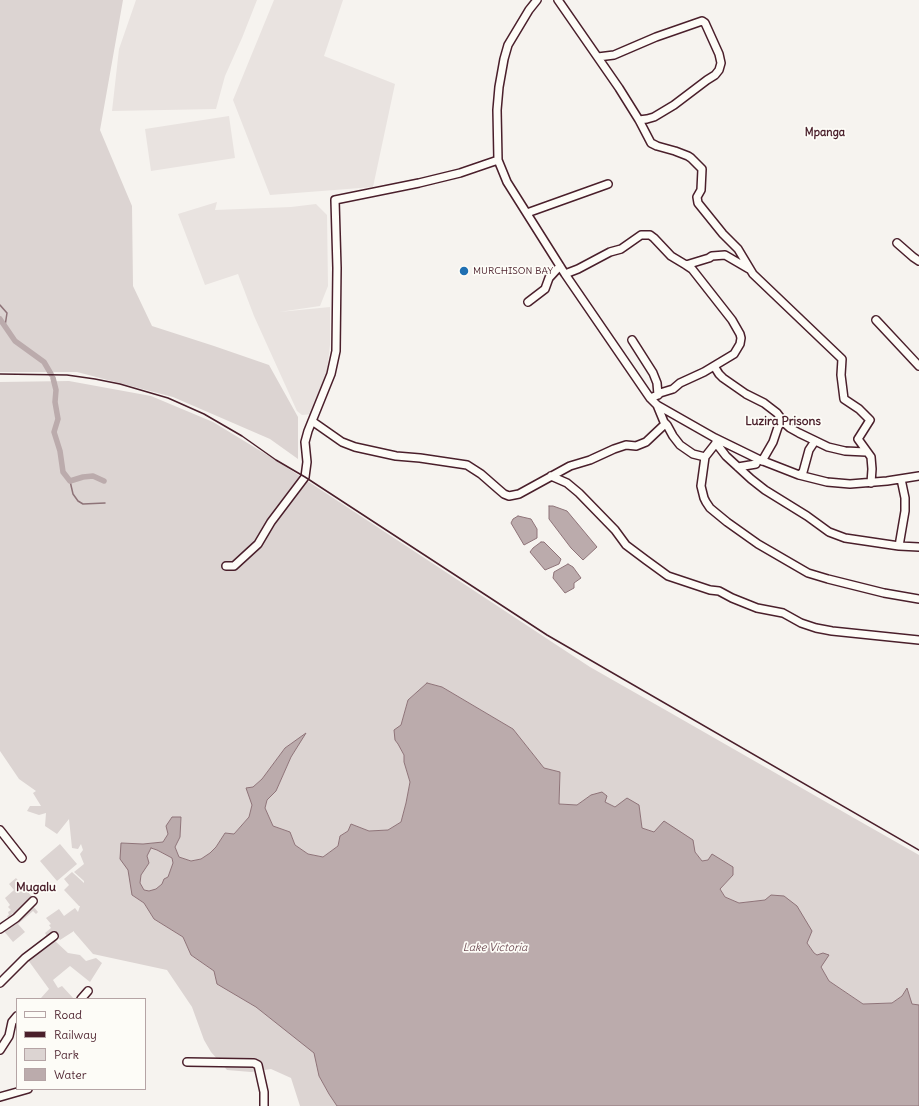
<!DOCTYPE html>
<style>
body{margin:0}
#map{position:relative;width:919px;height:1106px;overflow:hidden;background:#f6f3ef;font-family:Delius,sans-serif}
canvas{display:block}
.legend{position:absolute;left:16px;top:998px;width:130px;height:92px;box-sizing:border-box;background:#fdfcf7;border:1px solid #b5a4a5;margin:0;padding:5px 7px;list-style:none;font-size:12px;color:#4a1f2b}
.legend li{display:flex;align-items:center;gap:8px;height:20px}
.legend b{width:20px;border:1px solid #b5a4a5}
</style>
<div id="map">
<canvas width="919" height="1106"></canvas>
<ul class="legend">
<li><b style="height:5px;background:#fdfcf7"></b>Road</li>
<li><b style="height:5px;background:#4a1f2b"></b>Railway</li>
<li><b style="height:11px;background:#dcd4d2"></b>Park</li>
<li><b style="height:11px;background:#bbabac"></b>Water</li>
</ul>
</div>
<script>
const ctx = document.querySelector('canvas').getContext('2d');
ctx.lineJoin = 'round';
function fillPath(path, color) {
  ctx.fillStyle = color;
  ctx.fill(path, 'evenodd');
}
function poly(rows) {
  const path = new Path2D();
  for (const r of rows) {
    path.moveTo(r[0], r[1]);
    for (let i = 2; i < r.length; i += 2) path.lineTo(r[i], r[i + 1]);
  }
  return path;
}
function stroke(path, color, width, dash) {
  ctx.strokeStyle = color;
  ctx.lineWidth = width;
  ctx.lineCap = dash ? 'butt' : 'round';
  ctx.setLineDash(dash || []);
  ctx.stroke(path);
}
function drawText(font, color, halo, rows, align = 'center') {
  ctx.font = font + ' Delius,sans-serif';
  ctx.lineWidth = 3.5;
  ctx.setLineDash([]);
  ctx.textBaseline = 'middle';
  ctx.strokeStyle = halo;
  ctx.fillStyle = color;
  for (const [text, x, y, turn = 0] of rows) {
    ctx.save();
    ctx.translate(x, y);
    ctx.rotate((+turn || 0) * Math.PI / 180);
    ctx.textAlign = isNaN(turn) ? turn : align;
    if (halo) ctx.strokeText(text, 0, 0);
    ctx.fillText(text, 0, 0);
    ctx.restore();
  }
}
const built = poly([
 [136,0,257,0,242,38,225,76,216,109,112,111,119,49],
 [274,0,343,0,324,56,395,84,373,187,270,195,233,100],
 [229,116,235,158,151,171,145,129],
 [217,202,215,210,291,207,316,204,327,215,328,286,320,306,279,312,330,307,330,345,326,381,313,414,302,415,297,411,254,316,238,274,205,285,178,214]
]);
const green = poly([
 [0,0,123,0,100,130,132,206,133,286,152,326,214,346,269,365,298,417,298,459,270,439,173,397,77,372,0,372],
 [69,381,151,396,213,422,277,461,590,667,676,716,854,818,919,855,919,1005,912,1005,907,988,902,996,892,1003,863,1004,829,981,821,967,817,955,814,953,807,943,765,900,739,903,725,897,720,889,733,875,708,860,702,861,695,852,654,832,642,828,639,805,615,807,591,795,577,805,559,804,560,772,544,768,513,729,442,687,427,683,408,700,401,725,395,740,398,744,404,755,404,762,410,782,406,803,401,822,388,830,369,831,351,824,348,831,340,836,338,846,323,857,308,854,295,845,290,832,273,826,265,808,267,800,276,791,291,757,305,734,285,748,262,779,253,787,252,805,249,817,234,834,225,833,216,847,210,853,201,859,191,861,179,857,175,847,180,837,181,817,172,817,169,821,168,834,163,842,143,844,122,843,133,887,132,895,144,903,154,919,183,937,191,955,214,971,218,984,256,1007,315,1053,319,1076,329,1094,337,1106,300,1106,291,1078,271,1069,251,1072,227,1070,211,1052,204,1040,192,1007,167,970,93,954,74,932,74,931,60,940,55,933,48,938,45,933,51,928,49,925,51,924,46,918,59,909,64,916,75,908,78,912,80,906,79,906,64,890,69,885,64,879,72,872,84,883,84,881,74,872,84,864,80,854,83,850,81,844,78,849,72,848,69,819,57,834,45,826,46,813,39,815,27,811,30,806,41,806,33,793,36,791,19,779,0,751,0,382],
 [60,844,77,864,57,881,40,861],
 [151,848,157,850,172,858,173,863,168,877,165,879,162,884,156,889,149,892,144,890,140,883,141,875,149,863,147,856],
 [16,878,33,898,14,914,11,912,14,915,9,919,7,916,9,915,8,912,11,910,8,907,10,905,5,898,14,890,9,884],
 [32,905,38,912,36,914,33,911,18,924,25,932,13,942,3,930],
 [54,940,68,953,80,955,86,961,96,958,102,963,90,982,70,966,53,980,58,988,62,986,74,999,41,999,41,998,49,989,28,960]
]);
const water = poly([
 [549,506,553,506,567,511,597,547,583,560,571,548,549,519,549,506],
 [518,516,531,519,537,529,537,538,524,545,511,523,513,519,518,516],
 [541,542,544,542,561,559,559,564,545,570,530,552,533,548,541,542],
 [568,564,573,567,581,578,574,583,574,588,565,593,553,578,554,572,568,564],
 [427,683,442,687,513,729,544,768,560,772,559,804,577,805,591,795,602,792,607,796,605,802,615,807,627,798,639,805,642,828,654,832,664,821,693,840,695,852,702,861,708,860,712,854,733,867,733,875,720,889,725,897,739,903,765,900,771,895,784,896,797,906,812,931,807,943,814,953,817,955,823,953,829,955,821,967,829,981,863,1004,892,1003,902,996,907,988,912,1004,919,1005,919,1106,337,1106,329,1094,319,1076,314,1053,256,1007,217,984,214,971,191,955,183,937,154,919,144,903,132,895,128,870,120,859,121,843,143,844,163,842,168,834,166,826,172,817,181,817,180,837,175,847,179,857,191,861,201,859,210,853,216,847,225,833,234,834,249,817,252,805,246,788,253,787,262,779,285,748,306,733,291,757,276,791,267,800,265,808,273,826,290,832,295,845,308,854,323,857,338,846,340,836,348,831,351,824,369,831,388,830,401,822,406,803,410,782,404,762,404,755,398,744,395,740,394,730,401,725,408,700,427,683],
 [151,848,157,850,172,858,173,863,168,877,164,879,162,884,156,889,149,891,144,890,140,883,141,875,149,863,147,856,151,848]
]);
const stream = poly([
 [0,305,7,313,5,326],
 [70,481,73,494,78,501,83,504,105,503]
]);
const canal = poly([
 [0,319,15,341,44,362,51,374],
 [53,378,56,390,55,402,58,419,54,432,60,451,63,472,70,481,83,477,93,476,104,481]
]);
const minor = poly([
 [537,0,529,10,508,45,504,59,499,87,497,110,498,160,507,182,565,274,650,398,657,405,715,438,758,459,799,475,827,482,850,484,887,481,919,476],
 [558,0,619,88,639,120,651,143,657,146,675,151,688,156,691,158,702,169,701,190,697,197,698,203,723,234,738,249,753,274,842,359,841,375,844,399,859,409,870,420,858,439,871,457,872,469,871,483],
 [598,57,614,55,656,37,702,21,705,23,719,54,721,63,719,70,715,75,707,80,674,105,654,117,647,119,639,120],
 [527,213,608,184],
 [897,243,913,257,919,261],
 [686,265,709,258,712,256,725,255,749,269],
 [565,274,578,269,610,252,621,249,641,235,650,235,654,238,671,256,686,265,692,269,732,320,740,334,741,338,740,344,734,354,704,372,680,383,673,389,660,393,658,395,650,398],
 [528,302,545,289,549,278,560,266],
 [876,320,919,366],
 [632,340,653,373,657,383,658,395],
 [714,366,719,374,723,378,746,394,764,403,777,413,780,417,781,422,778,427,773,442,762,461],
 [781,420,790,428,799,433,828,447,845,451,866,452],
 [312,421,342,442,355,447,396,456,420,458,467,465,481,474,497,488,504,494,509,496,519,494,570,466,590,460,614,449,626,445,636,446,646,442,664,425,667,425,664,422,657,405],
 [667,425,673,436,680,445,693,454,705,457],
 [716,440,716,443,726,456,751,479,765,490,807,516,829,532,845,538,899,546,919,547],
 [716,443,705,457,701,486,704,498,706,502,710,508,727,522,758,544,808,573,828,579,884,593,919,599],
 [738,467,756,464,758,459],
 [799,475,803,472,809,450,815,441],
 [551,476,567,483,579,493,615,530,626,545,646,560,668,576,710,590,719,591,732,598,757,608,783,613,801,623,816,628,832,631,919,640],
 [899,546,905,511,905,498,901,479],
 [226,566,234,566,258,544,271,522,305,477,307,462,305,442,308,431,331,374,336,351,337,268,335,200,419,183,460,173,498,160],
 [0,830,22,858],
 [0,929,16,918,33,901],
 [0,983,25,958,54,936],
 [81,999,88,991],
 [0,1050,9,1036,12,1022,17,1016],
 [187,1062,254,1063,258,1065,264,1092,264,1106],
 [0,1097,28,1089]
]);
const rail = poly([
 [0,374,67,375,95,379,120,384,168,398,204,414,242,436,276,460,305,477,547,635,919,850]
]);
const markers = [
 [464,271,5,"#1f6fb2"]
];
const poiNames = [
 ["MURCHISON BAY",473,271]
];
const neighbourhoodNames = [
 ["Mpanga",825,133]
];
const waterNames = [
 ["Lake Victoria",495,948]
];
const quarterNames = [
 ["Luzira Prisons",783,422],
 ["Mugalu",36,888]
];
fillPath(built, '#e9e3e0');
fillPath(green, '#dcd4d2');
fillPath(water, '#bbabac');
stroke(water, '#8e7378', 1);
stroke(stream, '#8e7378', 1.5);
stroke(canal, '#bbabac', 5.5);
stroke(minor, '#4a1f2b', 10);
stroke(minor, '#fdfcf7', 7);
stroke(rail, '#4a1f2b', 1.5);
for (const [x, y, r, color] of markers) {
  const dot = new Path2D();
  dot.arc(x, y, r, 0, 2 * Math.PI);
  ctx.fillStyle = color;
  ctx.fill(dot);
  stroke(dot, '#fdfcf7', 1.5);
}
drawText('10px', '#4a1f2b', '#fdfcf7', poiNames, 'left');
drawText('bold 11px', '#4a1f2b', '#fdfcf7', neighbourhoodNames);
drawText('italic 11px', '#725058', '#fdfcf7', waterNames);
drawText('bold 12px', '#4a1f2b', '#fdfcf7', quarterNames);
</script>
